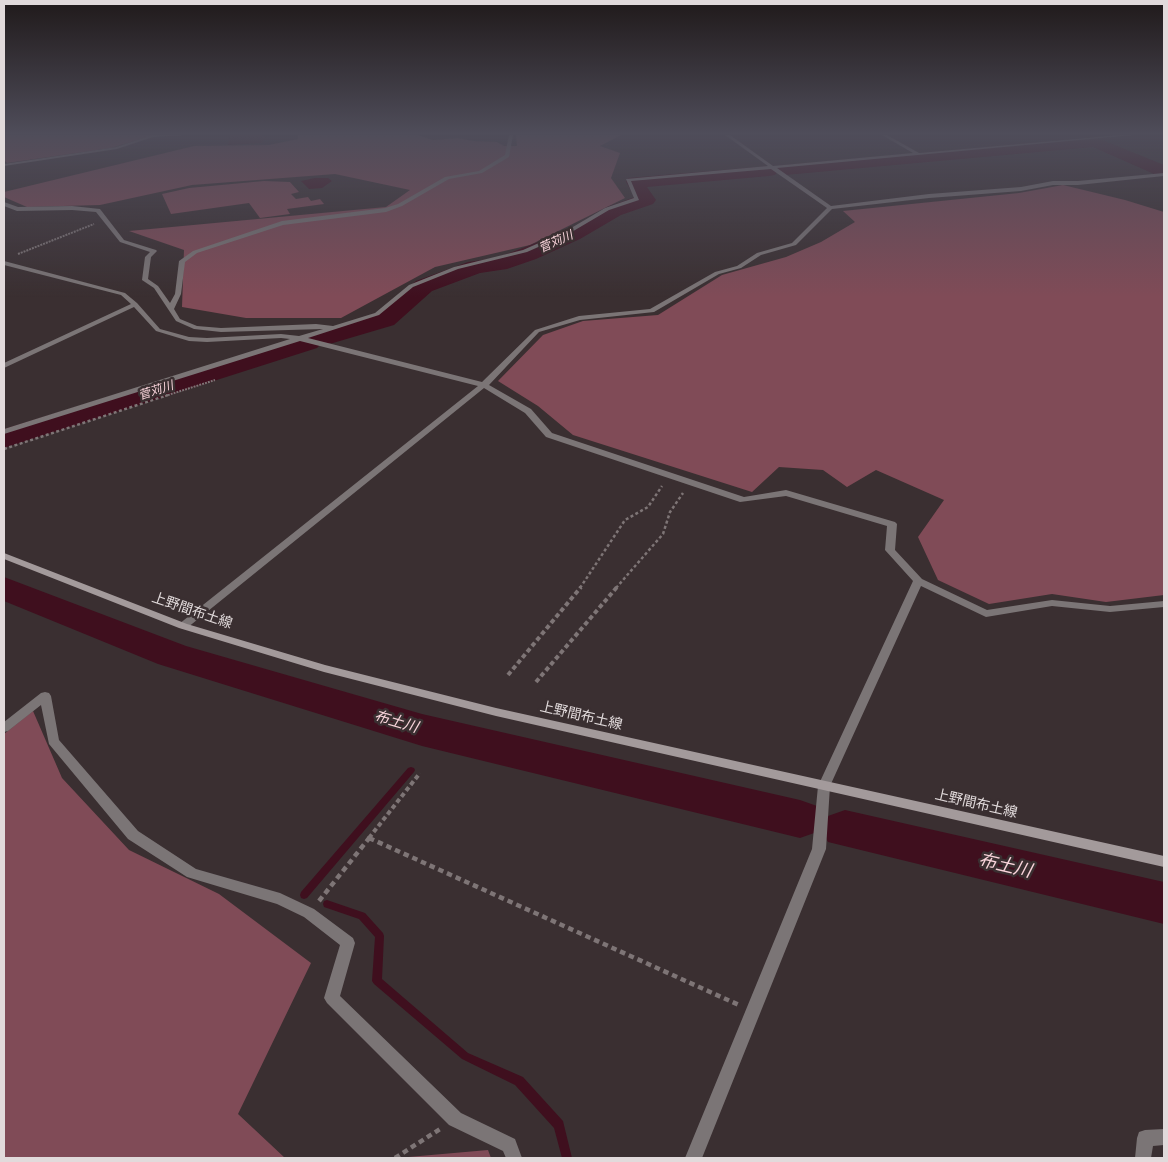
<!DOCTYPE html>
<meta charset="utf-8">
<style>
body{margin:0}
#map{position:relative;width:1168px;height:1162px;overflow:hidden;background:#3a2f31;font-family:Merriweather,serif}
canvas{display:block}
.frame{position:absolute;inset:0;border:5px solid #e1dadb;pointer-events:none}
</style>
<div id="map">
<canvas width="1168" height="1162"></canvas>
<div class="frame"></div>
</div>
<script>
const ctx = document.querySelector('canvas').getContext('2d');
ctx.lineJoin = 'round';
function fillPath(path, color) {
  ctx.fillStyle = color;
  ctx.fill(path, 'evenodd');
}
function poly(rows) {
  const path = new Path2D();
  for (const r of rows) {
    path.moveTo(r[0], r[1]);
    for (let i = 2; i < r.length; i += 2) path.lineTo(r[i], r[i + 1]);
  }
  return path;
}
function stroke(path, color, width, dash) {
  ctx.strokeStyle = color;
  ctx.lineWidth = width;
  ctx.lineCap = dash ? 'butt' : 'round';
  ctx.setLineDash(dash || []);
  ctx.stroke(path);
}
function drawText(font, color, halo, rows, align = 'center') {
  ctx.font = font + ' Merriweather,"Noto Sans JP",serif';
  ctx.lineWidth = 5;
  ctx.setLineDash([]);
  ctx.textBaseline = 'middle';
  ctx.strokeStyle = halo;
  ctx.fillStyle = color;
  for (const [text, x, y, turn = 0] of rows) {
    ctx.save();
    ctx.translate(x, y);
    ctx.rotate((+turn || 0) * Math.PI / 180);
    ctx.textAlign = isNaN(turn) ? turn : align;
    if (halo) ctx.strokeText(text, 0, 0);
    ctx.fillText(text, 0, 0);
    ctx.restore();
  }
}
const green = poly([
 [4,135,154,135,111,148,7,163,4,160],
 [298,135,418,135,433,140,458,138,473,141,497,142,504,146,517,146,516,135,621,135,600,146,620,153,611,178,625,198,530,245,435,267,341,318,246,318,182,307,184,250,129,231,386,207,410,190,335,174,192,185,100,205,27,207,4,197,4,192,194,146,269,145,298,139],
 [264,181,290,182,299,192,291,194,296,199,308,197,311,201,320,199,324,204,287,209,290,214,260,218,249,203,171,214,162,194,189,188],
 [1063,185,1125,200,1164,212,1164,595,1106,602,1052,594,989,604,938,580,918,537,944,500,876,470,847,487,823,470,779,467,752,492,573,435,538,406,498,381,543,335,583,321,658,315,722,275,786,257,821,242,855,222,843,211,1019,193],
 [33,711,62,778,129,850,219,894,311,963,238,1114,285,1158,4,1158,4,734],
 [488,1150,491,1158,397,1158]
]);
const water = poly([
 [230,135,261,135,266,137,261,143,228,145],
 [315,178,328,178,332,181,322,188,309,189,301,181]
]);
const stream = poly([
 [411,767,414,768,415,770,414,772,307,898,304,899,301,898,300,895,301,892,408,768,411,767],
 [327,900,365,913,383,933,384,936,382,979,468,1053,523,1077,563,1121,572,1158,562,1158,554,1128,515,1085,462,1059,374,984,372,981,375,937,359,919,324,907,323,904,324,901,327,900]
]);
const river = poly([
 [1095,137,1164,165,1164,174,1154,174,1093,147,785,175,777,172,775,175,769,176,647,187,656,200,653,204,621,215,580,239,536,259,507,269,480,273,432,291,394,325,333,343,320,345,317,348,4,448,4,429,299,338,312,336,315,333,376,315,416,281,468,262,496,258,520,249,566,231,607,207,635,197,626,182,628,178,769,166,777,169,779,166,785,165,1095,137],
 [4,577,186,646,422,714,800,800,817,806,823,819,817,832,800,838,422,746,158,664,4,601,4,577],
 [845,810,1164,882,1164,924,828,842,821,829,828,816,845,810]
]);
const pathFar3 = poly([
 [18,254,94,224],
 [165,396,215,380]
]);
const pathFar2 = poly([
 [4,449,168,395],
 [580,588,625,520,648,507,662,486],
 [616,588,663,534,670,512,683,493]
]);
const pathFar1 = poly([
 [508,675,581,587],
 [536,682,617,587],
 [369,838,420,773]
]);
const path = poly([
 [369,838,739,1005],
 [319,901,370,837],
 [395,1158,440,1129]
]);
const lane = poly([
 [152,135,186,135,153,137,117,149,4,166,4,164,116,147,152,135]
]);
const street = poly([
 [509,135,513,135,509,157,482,173,449,179,402,206,386,212,283,225,197,253,185,262,181,294,174,309,180,319,197,326,221,328,316,324,333,326,375,313,409,285,454,267,523,250,566,231,605,208,634,198,626,179,768,166,725,135,730,135,773,166,913,153,882,135,887,135,919,153,1119,135,1134,135,777,168,831,206,929,194,1021,187,1053,181,1078,181,1164,173,1164,176,1078,185,1053,185,1021,191,929,198,832,209,796,245,761,255,741,268,719,274,654,312,580,320,539,332,489,385,531,409,552,433,744,497,786,490,895,522,897,524,895,550,922,579,987,610,1052,600,1110,606,1164,601,1164,607,1110,612,1052,606,986,617,921,586,830,786,826,849,702,1158,685,1158,812,849,818,786,913,581,885,550,887,526,786,496,740,502,546,437,525,413,484,388,187,628,183,629,178,626,179,624,478,386,300,341,4,434,4,429,290,339,281,338,207,342,189,341,156,331,134,307,4,368,4,363,131,304,121,295,4,265,4,261,125,293,137,303,160,329,189,337,207,338,281,334,299,336,323,329,221,332,194,329,176,321,154,288,142,280,145,257,150,252,120,242,96,212,72,210,17,211,4,206,4,202,18,207,72,206,100,209,124,240,156,250,157,251,151,257,148,279,158,286,170,303,175,294,179,261,193,251,282,221,385,208,398,204,445,177,479,171,505,155,509,135],
 [771,169,827,208,792,243,757,253,737,266,715,272,650,309,579,316,535,330,482,382,308,338,379,315,413,287,458,269,527,252,570,233,609,210,639,200,631,181,771,169],
 [45,692,49,693,51,696,59,740,138,831,196,869,280,893,314,909,353,938,355,943,340,996,461,1113,515,1139,522,1158,506,1158,503,1151,449,1125,327,1003,324,998,340,945,304,917,277,904,187,877,128,839,49,744,41,705,8,731,4,732,4,722,41,693,45,692],
 [1164,1129,1164,1145,1153,1146,1151,1158,1135,1158,1137,1138,1139,1132,1145,1130,1164,1129]
]);
const secondary = poly([
 [4,553,187,624,325,665,496,708,1164,856,1164,867,496,716,324,672,179,628,4,559,4,553]
]);
const farWaternames = [
 ["菅苅川",556,242,-24],
 ["菅苅川",156,391,-18]
];
const streetNames = [
 ["上野間布土線",192,611,19],
 ["上野間布土線",581,716,13],
 ["上野間布土線",976,804,13]
];
const waterNames = [
 ["布土川",396,722,16]
];
const nearWaternames = [
 ["布土川",1005,866,13]
];
fillPath(green, '#804b57');
fillPath(water, '#3f0f1e');
fillPath(stream, '#3f0f1e');
fillPath(river, '#3f0f1e');
stroke(pathFar3, '#7e7576', 2, [2, 1]);
stroke(pathFar2, '#7e7576', 2.5, [3, 2.5]);
stroke(pathFar1, '#7e7576', 4, [4.5, 3]);
stroke(path, '#7e7576', 4.5, [5.5, 4]);
fillPath(lane, '#7b7576');
fillPath(street, '#7b7576');
fillPath(secondary, '#a39a9b');
const sky = ctx.createLinearGradient(0, 0, 0, 297);
sky.addColorStop(0, '#201a1b');
sky.addColorStop(0.45, '#4f4d5a');
sky.addColorStop(1, '#4f4d5a00');
ctx.fillStyle = sky;
ctx.fillRect(0, 0, 1168, 297);
drawText('italic 12px', '#fad5dc', '#3a2f31', farWaternames);
drawText('14px', '#e1dadb', '#3a2f31', streetNames);
drawText('italic 15px', '#fad5dc', '#3a2f31', waterNames);
drawText('italic 18px', '#fad5dc', '#3a2f31', nearWaternames);
</script>
